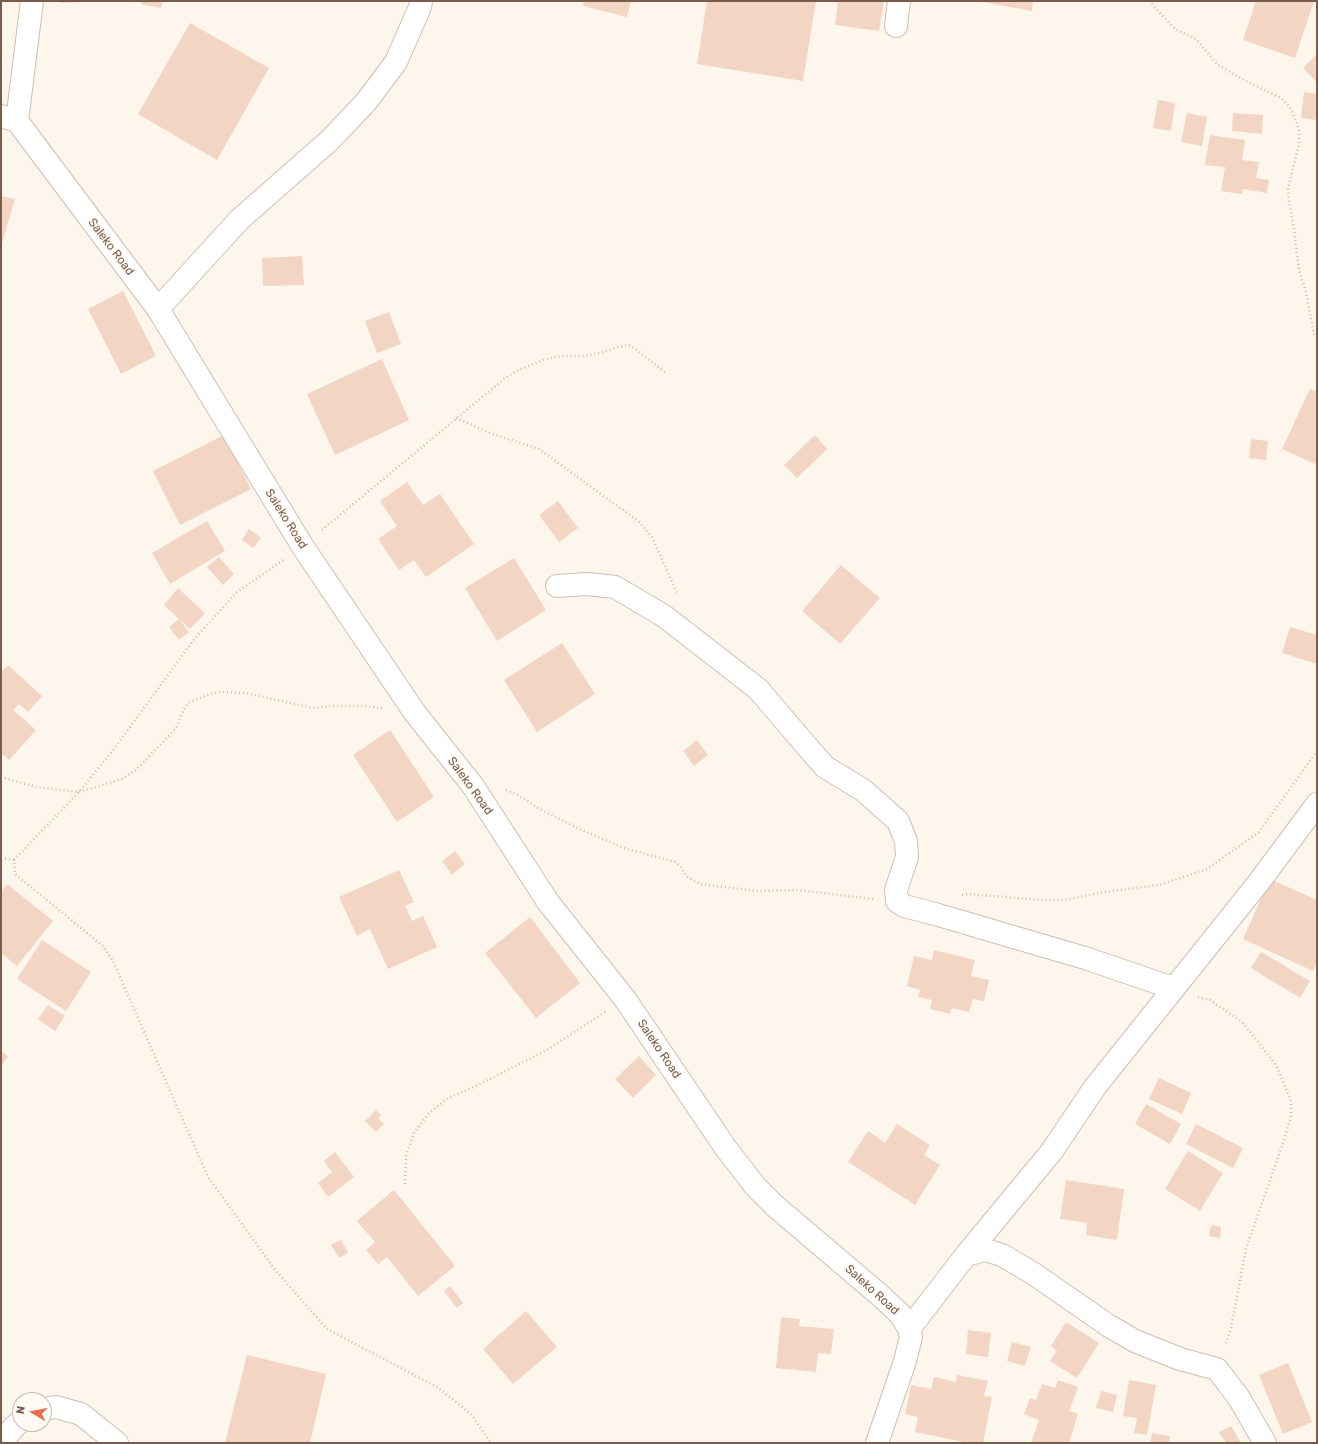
<!DOCTYPE html>
<style>
body{margin:0}
#map{position:relative;width:1318px;height:1444px;overflow:hidden;background:#fdf6ec;font-family:Rubik,sans-serif}
canvas{display:block}
.frame{position:absolute;inset:0;border:2px solid #7a5c4d;pointer-events:none}
.north{position:absolute;left:12px;top:1392px;width:40px;height:40px;box-sizing:border-box;background:#fffaf3;border:1px solid #cabbb1;border-radius:50%;rotate:280deg;font-size:11px;font-weight:700;line-height:16px;text-align:center;color:#7a5c4d}
.north::after{content:'';display:block;margin:auto;width:14px;height:18px;background:#e76f51;clip-path:polygon(50% 0,100% 100%,50% 72%,0 100%)}
</style>
<div id="map">
<canvas width="1318" height="1444"></canvas>
<div class="frame"></div>
<div class="north">N</div>
</div>
<script>
const ctx = document.querySelector('canvas').getContext('2d');
ctx.lineJoin = 'round';
function fillPath(path, color) {
  ctx.fillStyle = color;
  ctx.fill(path, 'evenodd');
}
function poly(rows) {
  const path = new Path2D();
  for (const r of rows) {
    path.moveTo(r[0], r[1]);
    for (let i = 2; i < r.length; i += 2) path.lineTo(r[i], r[i + 1]);
  }
  return path;
}
function stroke(path, color, width, dash) {
  ctx.strokeStyle = color;
  ctx.lineWidth = width;
  ctx.lineCap = dash ? 'butt' : 'round';
  ctx.setLineDash(dash || []);
  ctx.stroke(path);
}
function drawText(font, color, halo, rows, align = 'center') {
  ctx.font = font + ' Rubik,sans-serif';
  ctx.lineWidth = 3.5;
  ctx.setLineDash([]);
  ctx.textBaseline = 'middle';
  ctx.strokeStyle = halo;
  ctx.fillStyle = color;
  for (const [text, x, y, turn = 0] of rows) {
    ctx.save();
    ctx.translate(x, y);
    ctx.rotate((+turn || 0) * Math.PI / 180);
    ctx.textAlign = isNaN(turn) ? turn : align;
    if (halo) ctx.strokeText(text, 0, 0);
    ctx.fillText(text, 0, 0);
    ctx.restore();
  }
}
const building = poly([
 [61,1,80,1,80,2,61,3],
 [142,1,163,1,161,8,141,4],
 [584,1,631,1,627,17,583,6],
 [707,1,816,1,803,81,697,64],
 [838,1,884,1,879,31,835,25],
 [977,1,1033,1,1032,11],
 [1256,1,1314,1,1295,58,1243,40],
 [190,23,269,68,217,160,138,114],
 [1317,54,1317,83,1303,68],
 [1304,92,1317,94,1317,120,1301,118],
 [1158,100,1175,103,1171,131,1153,128],
 [1187,113,1207,117,1202,146,1181,142],
 [1233,113,1263,115,1262,134,1232,131],
 [1210,135,1245,140,1242,160,1259,162,1256,178,1269,180,1267,193,1243,189,1242,194,1221,191,1225,167,1205,165],
 [1,196,15,199,1,247],
 [302,256,304,285,263,286,262,258],
 [123,291,156,356,121,374,88,309],
 [389,312,401,344,377,353,365,321],
 [382,359,409,420,335,455,307,394],
 [1310,389,1317,392,1317,465,1282,449],
 [224,435,251,489,180,525,153,471],
 [815,435,827,449,797,478,784,465],
 [1251,439,1268,441,1266,460,1249,458],
 [407,482,423,505,440,494,474,544,426,577,414,560,399,570,378,539,397,526,380,501],
 [558,501,578,528,559,542,539,515],
 [207,521,225,551,170,584,152,553],
 [249,529,261,538,253,548,242,540],
 [219,557,234,574,223,585,207,567],
 [514,558,546,610,497,641,465,588],
 [841,565,880,598,840,644,802,611],
 [178,588,205,613,190,629,164,605],
 [179,619,189,632,179,640,169,627],
 [1290,627,1317,635,1317,664,1282,653],
 [562,643,595,694,537,732,504,680],
 [8,665,42,696,28,712,19,704,13,710,36,730,9,760,1,753,1,672],
 [390,730,434,797,397,822,353,755],
 [697,740,708,755,694,766,683,751],
 [455,851,465,864,452,875,442,861],
 [399,870,414,902,405,906,412,921,423,916,437,947,388,969,370,929,357,936,339,897],
 [1270,879,1317,900,1317,962,1313,971,1243,939],
 [7,884,53,921,17,966,1,953,1,892],
 [530,917,580,983,536,1018,485,953],
 [42,940,91,972,66,1011,17,979],
 [934,950,975,960,971,976,989,980,984,1001,973,999,969,1012,952,1008,950,1014,930,1009,932,1000,918,997,920,990,907,986,914,956,932,960],
 [1261,952,1310,981,1300,998,1251,968],
 [48,1005,65,1016,55,1031,38,1019],
 [1,1051,8,1056,1,1067],
 [639,1056,656,1075,633,1098,615,1079],
 [1159,1078,1191,1093,1182,1114,1149,1099],
 [1146,1104,1181,1124,1170,1144,1135,1124],
 [376,1110,381,1115,378,1118,384,1124,376,1132,365,1121],
 [897,1124,930,1145,924,1155,940,1165,915,1205,848,1162,868,1131,885,1143],
 [1196,1124,1243,1148,1233,1168,1186,1144],
 [1188,1151,1223,1173,1200,1211,1165,1189],
 [335,1152,354,1177,328,1197,318,1183,332,1172,324,1161],
 [1066,1180,1124,1189,1117,1240,1086,1235,1087,1223,1060,1219],
 [394,1190,455,1266,418,1296,387,1257,378,1264,366,1250,375,1242,357,1221],
 [1211,1225,1221,1227,1220,1238,1209,1236],
 [341,1240,348,1253,339,1258,331,1245],
 [450,1286,463,1303,457,1308,444,1291],
 [526,1311,557,1347,513,1384,483,1349],
 [781,1317,800,1319,799,1326,834,1329,831,1354,818,1353,816,1372,776,1368],
 [1066,1322,1099,1343,1077,1378,1050,1361,1057,1351,1051,1346],
 [968,1330,991,1333,988,1357,966,1354],
 [1012,1342,1031,1347,1025,1366,1007,1361],
 [247,1355,326,1374,310,1443,225,1443],
 [1288,1363,1312,1422,1283,1434,1259,1375],
 [957,1375,988,1381,984,1396,992,1397,983,1443,968,1443,915,1432,918,1417,905,1414,911,1385,931,1389,934,1377,956,1382],
 [1058,1380,1078,1387,1069,1411,1078,1414,1069,1443,1031,1443,1039,1420,1024,1414,1030,1398,1036,1400,1042,1384,1055,1388],
 [1129,1380,1156,1385,1147,1435,1134,1433,1137,1418,1123,1416],
 [1101,1391,1117,1395,1113,1412,1096,1408],
 [1231,1426,1241,1443,1226,1443,1219,1432],
 [1152,1433,1170,1436,1169,1443,1150,1443]
]);
const path = poly([
 [1149,1,1175,29,1196,39,1218,65,1248,82,1281,98,1291,109,1299,129,1299,144,1288,189,1289,201,1294,229,1299,270,1306,292,1314,334,1317,337],
 [456,418,490,433,539,449,638,521,652,537,677,593],
 [322,530,504,379,516,371,546,359,563,356,584,356,600,353,618,347,629,345,637,350,666,373],
 [283,560,236,593,195,638,114,749,79,792,14,860,15,874,103,946,113,961,208,1177,276,1271,327,1329,437,1387,471,1414,491,1443],
 [1,777,37,787,79,792,122,779,136,770,176,728,183,711,188,703,207,695,220,692,245,693,313,708,333,706,364,706,382,708],
 [506,790,518,795,538,808,575,827,624,848,675,862,681,867,686,876,700,884,757,891,798,890,873,899],
 [1,858,14,860],
 [962,895,968,894,1041,900,1064,900,1105,892,1159,885,1207,869,1259,832,1317,751],
 [1198,997,1210,1000,1242,1022,1276,1065,1291,1101,1291,1117,1283,1143,1246,1249,1231,1328,1225,1346],
 [405,1184,406,1156,414,1133,429,1113,448,1098,478,1085,547,1050,605,1012]
]);
const street = poly([
 [896,26,899,1],
 [1,116,17,121,158,309,303,547,415,713,473,786,548,902,625,999,725,1147,755,1186,775,1206,882,1297,901,1315,909,1329,911,1337,905,1361,877,1443],
 [17,121,32,1],
 [158,309,239,220,330,140,366,102,396,62,420,7,421,1],
 [557,586,587,584,615,587,664,616,758,689,804,743,825,767,863,790,898,821,906,841,907,857,896,890,897,901,904,906,935,914,1085,958,1173,988],
 [966,1255,985,1250,1002,1255,1034,1274,1109,1326,1135,1341,1180,1359,1217,1369,1239,1398,1265,1443],
 [909,1329,966,1255,1052,1151,1095,1087,1259,882,1317,804],
 [44,1409,56,1407,81,1414,117,1443],
 [1,1443,14,1427,20,1422]
]);
const streetNames = [
 ["Saleko Road",111,247,53],
 ["Saleko Road",286,519,58],
 ["Saleko Road",470,786,54],
 ["Saleko Road",659,1049,56],
 ["Saleko Road",872,1290,42]
];
fillPath(building, '#f3d5c3');
stroke(street, '#d1beb0', 24);
stroke(path, '#d9b8a5', 2.5, [1, 3]);
stroke(street, '#fff', 22);
drawText('12px', '#7a5c4d', '#fffaf3', streetNames);
</script>
